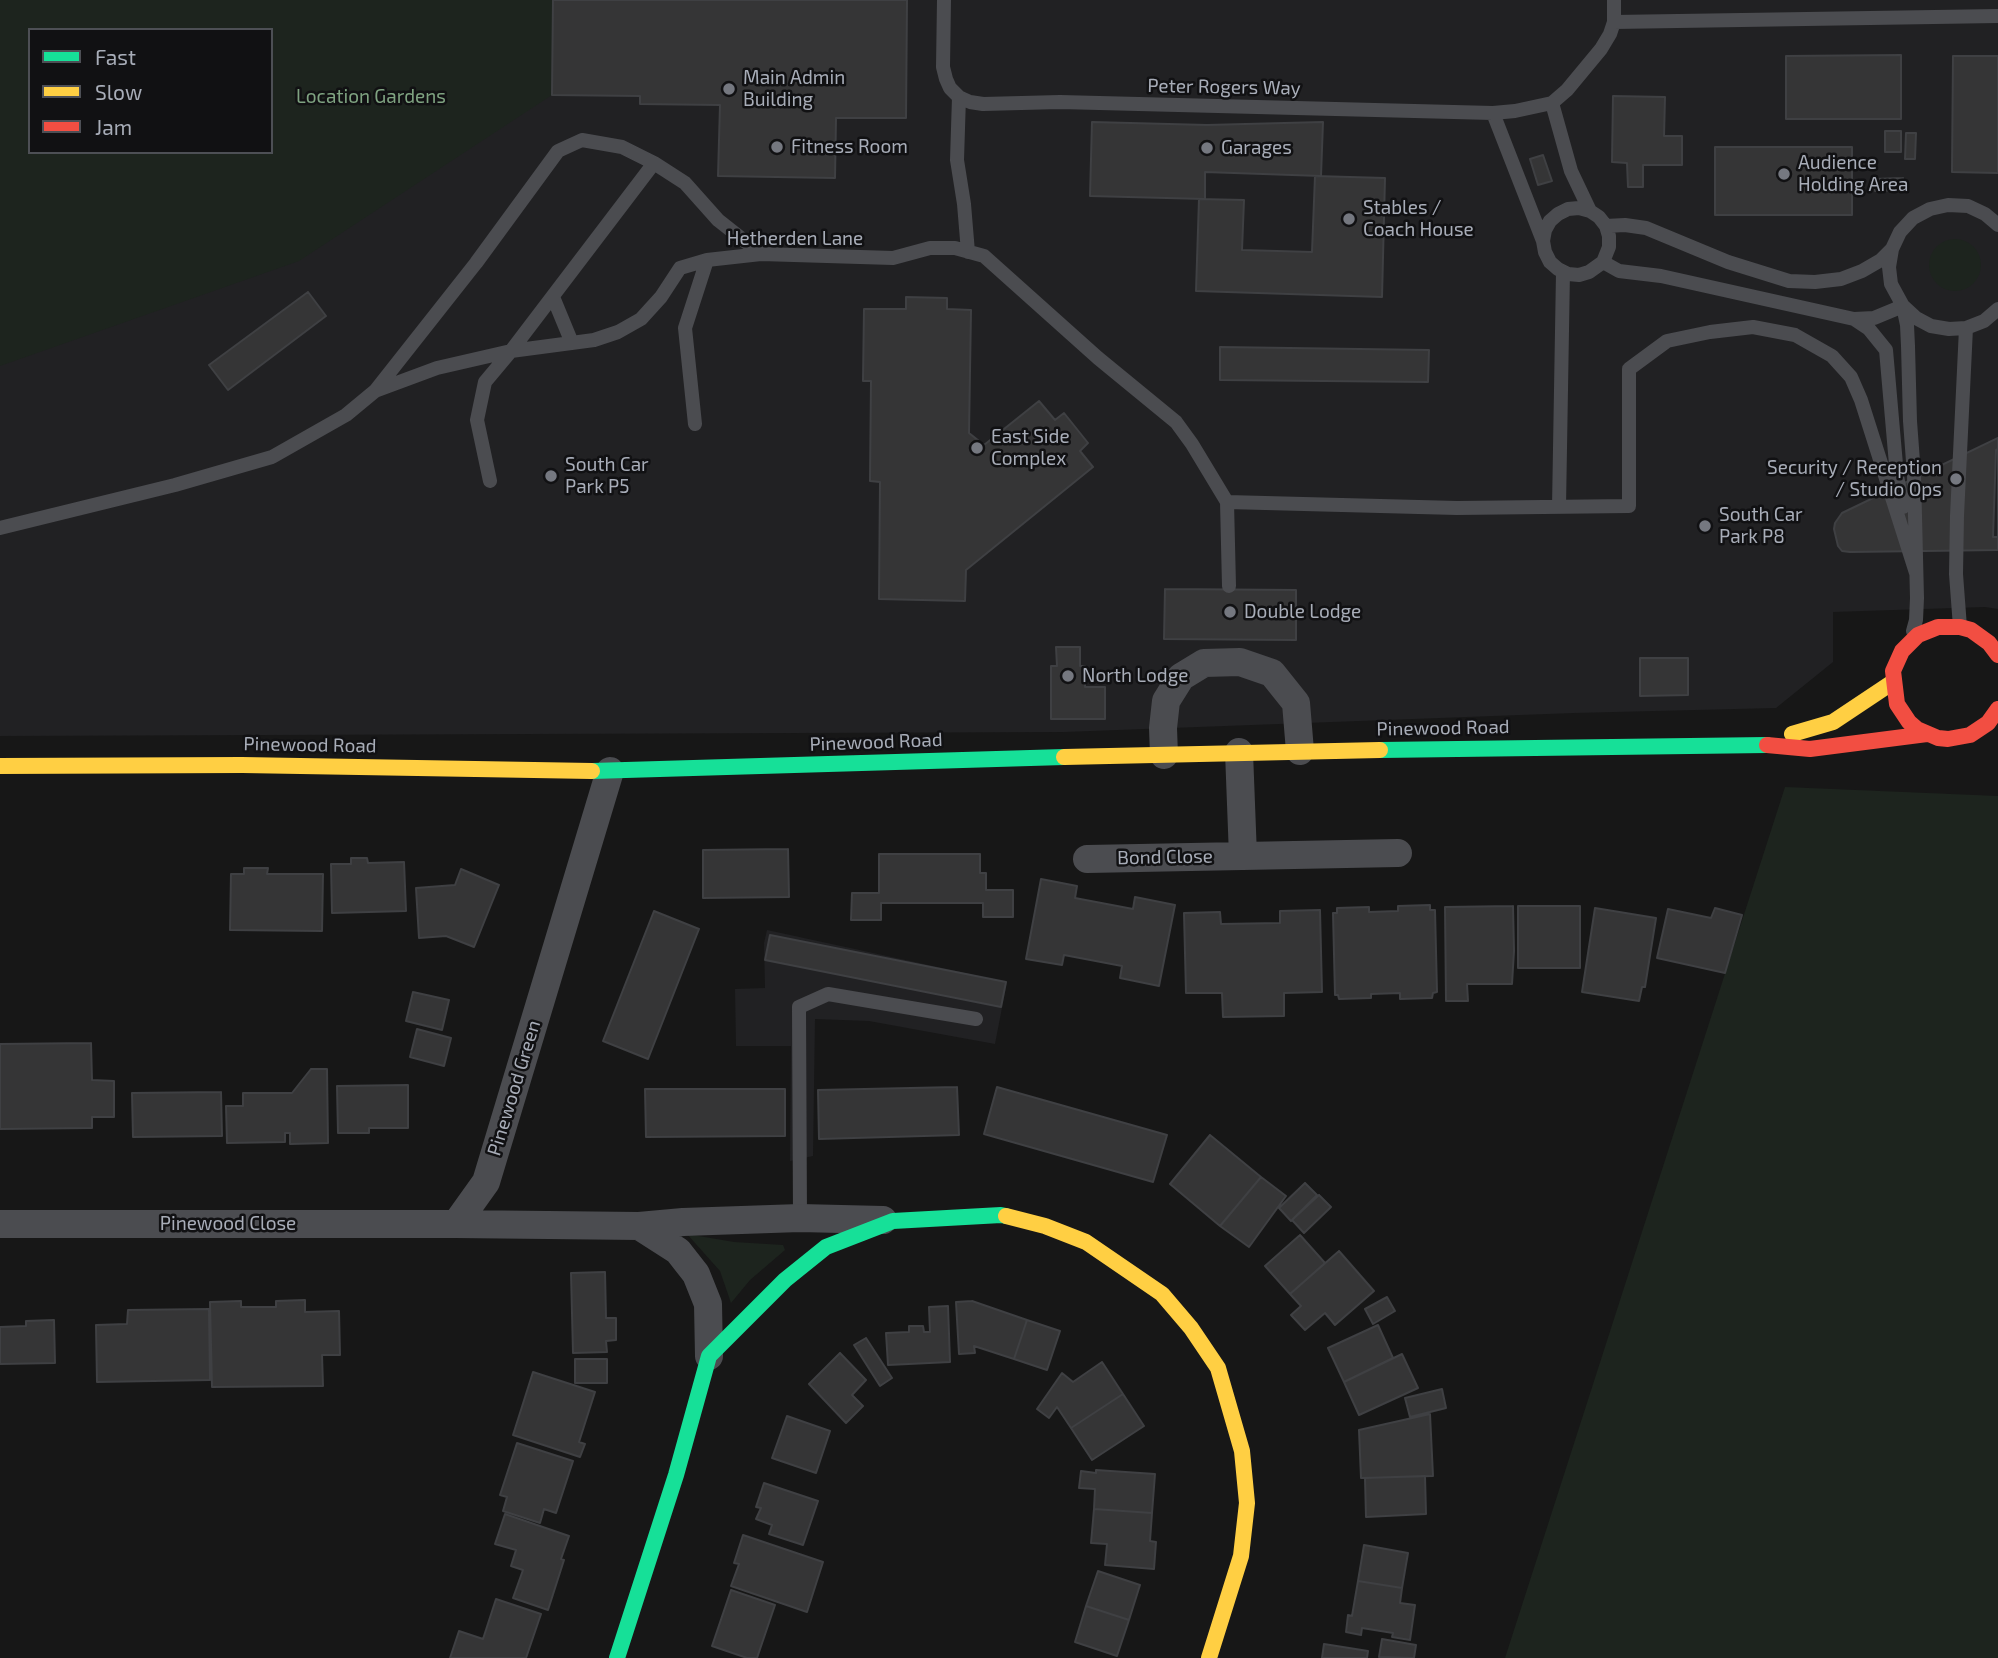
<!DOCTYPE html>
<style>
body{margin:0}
#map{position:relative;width:1998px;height:1658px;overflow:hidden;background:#171717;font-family:"Exo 2",sans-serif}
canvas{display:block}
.legend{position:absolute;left:28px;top:28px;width:245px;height:126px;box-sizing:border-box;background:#111113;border:2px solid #4d4f55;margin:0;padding:9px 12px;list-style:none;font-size:21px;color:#a8adb8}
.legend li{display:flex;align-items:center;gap:14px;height:35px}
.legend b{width:35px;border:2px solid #4d4f55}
</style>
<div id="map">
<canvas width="1998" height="1658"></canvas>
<ul class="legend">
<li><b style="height:9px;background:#16e098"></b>Fast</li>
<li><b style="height:9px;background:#ffcf43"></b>Slow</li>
<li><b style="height:9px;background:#f24e42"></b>Jam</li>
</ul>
</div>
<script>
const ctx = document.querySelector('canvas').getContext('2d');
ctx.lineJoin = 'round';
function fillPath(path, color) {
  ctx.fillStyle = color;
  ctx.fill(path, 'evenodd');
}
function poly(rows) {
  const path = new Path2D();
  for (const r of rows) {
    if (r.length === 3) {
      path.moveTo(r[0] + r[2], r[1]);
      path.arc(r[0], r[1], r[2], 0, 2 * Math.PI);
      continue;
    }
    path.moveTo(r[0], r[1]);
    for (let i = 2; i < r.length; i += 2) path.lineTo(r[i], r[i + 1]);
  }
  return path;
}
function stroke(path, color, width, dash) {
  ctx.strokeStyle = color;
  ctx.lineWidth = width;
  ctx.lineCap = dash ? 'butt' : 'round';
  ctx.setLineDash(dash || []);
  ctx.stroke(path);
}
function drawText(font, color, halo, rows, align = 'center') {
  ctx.font = font + ' "Exo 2",sans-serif';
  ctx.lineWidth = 5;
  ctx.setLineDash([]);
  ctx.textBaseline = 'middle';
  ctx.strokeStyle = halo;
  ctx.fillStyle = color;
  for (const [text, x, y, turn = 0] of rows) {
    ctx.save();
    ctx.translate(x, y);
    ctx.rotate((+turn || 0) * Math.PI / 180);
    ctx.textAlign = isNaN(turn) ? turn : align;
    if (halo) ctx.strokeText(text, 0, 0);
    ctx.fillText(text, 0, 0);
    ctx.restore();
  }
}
const built = poly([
 [0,0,1998,0,1998,609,1985,607,1833,612,1833,662,1776,708,1574,713,1064,732,0,736],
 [30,30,271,30,271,152,30,152],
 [767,930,1007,982,995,1044,869,1021,815,1019,813,1156,790,1161,791,1046,736,1046,735,989,765,988,764,943]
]);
const green = poly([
 [0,0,553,0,552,95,299,261,0,366],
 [30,30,271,30,271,152,30,152],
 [1955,265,26],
 [1785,787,1998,796,1998,1658,1505,1658],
 [687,1234,734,1242,783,1245,785,1250,750,1280,731,1303,720,1271]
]);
const building = poly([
 [553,0,907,0,906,118,836,118,835,178,718,176,720,105,640,104,640,96,552,95,553,0],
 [1901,55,1901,119,1786,119,1786,56,1901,55],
 [1953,56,1998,56,1998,173,1952,172,1953,56],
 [1613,96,1665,97,1664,136,1682,136,1682,165,1643,165,1643,187,1628,187,1627,163,1612,162,1613,96],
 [1092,122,1207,125,1323,122,1321,176,1205,172,1205,199,1090,196,1092,122],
 [1885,131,1901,131,1901,152,1885,152,1885,131],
 [1906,133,1916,133,1915,159,1905,159,1906,133],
 [1715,147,1852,147,1852,215,1715,215,1715,147],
 [1543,155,1552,181,1538,185,1530,159,1543,155],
 [1315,176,1385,178,1382,297,1196,291,1199,199,1244,200,1242,250,1312,252,1315,176],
 [1903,178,1902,190,1875,191,1874,179,1903,178],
 [308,292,326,316,228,390,209,365,308,292],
 [906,297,947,298,947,309,971,310,969,433,984,445,1039,401,1055,420,1064,413,1088,443,1080,451,1093,467,966,570,965,601,879,599,880,482,870,481,871,381,863,381,864,309,906,309,906,297],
 [1220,347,1429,350,1428,382,1220,380,1220,347],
 [1998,438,1998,550,1850,552,1842,551,1838,546,1834,529,1835,523,1842,513,1998,438],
 [1998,449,1998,537,1993,537,1996,450,1998,449],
 [1165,589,1296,590,1296,640,1164,639,1165,589],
 [1056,647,1080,647,1080,666,1085,666,1085,687,1105,687,1105,719,1051,719,1051,666,1057,666,1056,647],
 [1640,658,1688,658,1688,695,1640,696,1640,658],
 [788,849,789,897,703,898,703,850,788,849],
 [879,854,980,854,980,873,986,873,986,890,1013,890,1013,917,983,917,983,903,881,903,881,920,851,920,852,893,879,893,879,854],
 [351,858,367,858,368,863,404,862,406,911,332,913,331,864,351,864,351,858],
 [244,868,268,868,267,874,323,874,322,931,230,930,231,874,244,874,244,868],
 [461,869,499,885,474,947,446,936,419,938,416,888,455,885,461,869],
 [1041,879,1077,886,1075,898,1133,909,1135,897,1175,905,1159,986,1120,978,1122,966,1064,955,1062,965,1026,959,1041,879],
 [1430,905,1430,910,1435,910,1437,992,1433,993,1432,998,1400,999,1400,993,1371,994,1371,998,1339,999,1338,995,1335,995,1333,913,1337,913,1337,908,1369,907,1369,912,1398,911,1398,906,1430,905],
 [1513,906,1514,951,1512,984,1467,984,1468,1001,1446,1001,1445,907,1513,906],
 [1518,906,1580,906,1580,968,1518,968,1518,906],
 [1595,908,1656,918,1645,987,1642,987,1639,1001,1582,992,1595,908],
 [1715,908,1742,915,1725,973,1657,958,1668,909,1711,918,1715,908],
 [1320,910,1322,992,1284,993,1284,1016,1223,1017,1222,993,1186,993,1184,913,1220,912,1221,924,1280,923,1280,911,1320,910],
 [654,911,699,929,648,1059,603,1041,654,911],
 [770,935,1006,982,1001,1007,765,960,770,935],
 [413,992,449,1000,442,1030,406,1021,413,992],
 [417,1029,451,1038,444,1066,410,1057,417,1029],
 [91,1043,92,1080,114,1081,114,1117,92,1117,92,1128,0,1129,0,1044,91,1043],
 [311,1069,327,1069,328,1143,290,1144,290,1133,285,1133,285,1142,227,1143,226,1106,243,1106,243,1093,292,1093,311,1069],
 [408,1085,408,1128,369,1128,369,1133,338,1133,337,1086,408,1085],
 [957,1087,959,1135,819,1139,818,1090,957,1087],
 [997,1087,1167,1135,1153,1182,984,1134,997,1087],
 [645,1089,785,1089,785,1136,646,1137,645,1089],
 [221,1092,222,1136,133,1137,132,1093,221,1092],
 [1210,1135,1261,1177,1220,1226,1170,1184,1210,1135],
 [1261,1177,1286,1196,1249,1247,1220,1226,1261,1177],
 [1305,1183,1317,1195,1291,1221,1279,1208,1305,1183],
 [1319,1195,1331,1207,1304,1233,1292,1220,1319,1195],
 [1300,1235,1325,1263,1290,1294,1265,1266,1300,1235],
 [1339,1251,1374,1291,1335,1325,1325,1313,1305,1330,1291,1315,1301,1306,1290,1294,1339,1251],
 [605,1272,606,1318,616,1318,616,1340,606,1341,607,1352,573,1353,571,1273,605,1272],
 [1387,1297,1395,1311,1373,1324,1365,1309,1387,1297],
 [305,1300,305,1312,339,1311,340,1355,322,1355,323,1386,212,1387,210,1302,241,1301,241,1307,276,1307,276,1301,305,1300],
 [972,1301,1027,1320,1014,1359,974,1346,975,1353,959,1354,956,1302,972,1301],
 [948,1306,950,1362,888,1365,886,1333,909,1332,909,1326,923,1326,924,1332,930,1332,929,1307,948,1306],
 [209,1309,210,1380,97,1382,96,1325,127,1324,128,1310,209,1309],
 [54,1320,55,1363,0,1364,0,1327,26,1326,26,1321,54,1320],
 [1027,1320,1060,1331,1047,1370,1014,1359,1027,1320],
 [1378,1325,1393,1358,1344,1382,1328,1348,1378,1325],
 [866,1338,892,1378,880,1386,854,1345,866,1338],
 [840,1353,866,1380,852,1395,863,1406,846,1423,809,1384,840,1353],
 [1402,1354,1418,1388,1359,1415,1344,1382,1402,1354],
 [575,1359,607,1359,607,1383,575,1383,575,1359],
 [1102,1362,1123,1394,1071,1428,1057,1407,1049,1418,1037,1409,1062,1373,1073,1382,1102,1362],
 [533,1372,595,1392,579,1442,585,1444,580,1457,513,1435,533,1372],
 [1442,1389,1446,1408,1410,1417,1405,1398,1442,1389],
 [1123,1394,1144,1426,1092,1460,1071,1428,1123,1394],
 [1430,1414,1433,1476,1361,1478,1359,1430,1430,1414],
 [787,1416,830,1431,816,1473,772,1458,787,1416],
 [517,1443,573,1461,556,1513,544,1509,540,1523,503,1511,507,1497,500,1495,517,1443],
 [1096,1470,1155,1474,1152,1513,1094,1509,1095,1489,1079,1488,1081,1471,1096,1473,1096,1470],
 [1425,1476,1426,1514,1366,1517,1365,1478,1425,1476],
 [764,1483,818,1501,803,1545,769,1534,772,1525,756,1519,761,1508,756,1507,764,1483],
 [1094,1509,1152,1513,1150,1541,1156,1542,1154,1569,1105,1565,1107,1544,1091,1543,1094,1509],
 [505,1514,569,1536,561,1559,564,1560,548,1610,513,1598,523,1570,511,1566,516,1550,495,1544,505,1514],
 [743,1535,823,1562,807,1612,731,1586,739,1564,734,1563,743,1535],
 [1364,1545,1408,1553,1402,1588,1358,1581,1364,1545],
 [1098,1571,1140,1585,1129,1620,1086,1606,1098,1571],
 [1358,1581,1402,1588,1400,1603,1415,1605,1410,1640,1392,1637,1393,1633,1362,1628,1361,1635,1346,1632,1348,1615,1352,1616,1358,1581],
 [731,1590,775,1605,757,1658,747,1658,712,1646,731,1590],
 [496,1599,541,1614,526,1658,450,1658,459,1631,483,1639,496,1599],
 [1086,1606,1129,1620,1117,1656,1075,1642,1086,1606],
 [1382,1639,1416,1645,1414,1658,1379,1657,1382,1639],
 [1324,1644,1368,1651,1367,1658,1322,1658,1324,1644]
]);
const lane = poly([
 [944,0,943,67,946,79,950,88,959,97,970,102,983,104,1060,102,1493,113,1515,111,1552,103,1567,90,1601,49,1610,34,1614,22,1614,0],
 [1614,22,1998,16],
 [959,97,957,160,964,204,968,252],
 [1552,103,1571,171,1590,211],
 [1493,113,1543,241,1545,252,1550,262,1558,269,1568,274,1579,275,1589,272,1603,262,1609,247,1609,236,1606,226,1599,217,1590,211,1579,208,1568,209,1558,214,1550,221,1545,230,1543,241],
 [1998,225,1985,214,1968,206,1948,205,1930,209,1913,218,1900,232,1892,249,1889,267,1891,284,1903,306,1916,318,1931,326,1949,329,1966,328,1984,321,1998,309],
 [1606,226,1625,225,1646,228,1728,262,1789,281,1815,282,1841,279,1862,271,1881,260,1892,249],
 [1603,262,1619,271,1661,276,1854,319,1874,318,1903,306,1907,325,1908,346,1910,421,1914,475,1917,598,1916,620,1913,631],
 [553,297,572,343],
 [1854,319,1869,329,1886,350,1897,476,1903,507],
 [375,391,437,368,511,351,594,340,618,332,641,319,661,297,680,268,707,260,761,254,893,258,930,248,955,248,984,256,1098,358,1176,422,1192,444,1227,502,1229,586],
 [695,424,685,328,707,260],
 [490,481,477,420,485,382,511,351,654,163,685,183,718,220,761,254],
 [1227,502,1457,508,1629,506,1629,369,1667,341,1710,332,1753,327,1795,335,1832,356,1851,377,1861,400,1916,573],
 [1559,507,1563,272],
 [0,528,175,485,272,457,346,415,375,391,476,263,558,151,582,140,622,147,654,163],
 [1960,627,1956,574,1957,516,1966,328],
 [800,1218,799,1007,828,994,976,1019]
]);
const street = poly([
 [1239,752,1243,856],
 [1164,755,1163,728,1166,701,1181,677,1204,663,1240,662,1272,673,1296,703,1300,751],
 [610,771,486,1182,456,1224,639,1226,683,1222,800,1218,883,1220],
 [1087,859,1398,853],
 [0,1224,456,1224],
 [639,1226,678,1251,696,1274,708,1304,709,1356]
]);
const fast = poly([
 [1380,750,1767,745],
 [592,771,1064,757],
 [617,1658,676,1475,709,1356,785,1280,826,1247,893,1221,1001,1215,1006,1216]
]);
const slow = poly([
 [1792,734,1833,722,1893,682],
 [1064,757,1380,750],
 [0,766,242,765,592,771],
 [1006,1216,1045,1226,1086,1242,1162,1294,1191,1328,1218,1368,1242,1451,1247,1503,1241,1556,1209,1658]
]);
const jam = poly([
 [1998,655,1989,643,1971,630,1960,627,1938,627,1918,635,1902,651,1893,671,1897,704,1909,722,1917,729,1938,738,1948,739,1970,735,1988,723,1998,709],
 [1767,745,1810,749,1927,734]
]);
const markers = [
 [729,89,7,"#757880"],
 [777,147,7,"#757880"],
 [1207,148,7,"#757880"],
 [1784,174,7,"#757880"],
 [1349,219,7,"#757880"],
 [977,448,7,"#757880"],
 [551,476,7,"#757880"],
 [1956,479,7,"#757880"],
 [1705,526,7,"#757880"],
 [1230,612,7,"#757880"],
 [1068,676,7,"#757880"]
];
const poiNames = [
 ["Main Admin",743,78],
 ["Building",743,100],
 ["Fitness Room",791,147],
 ["Garages",1221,148],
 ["Audience",1798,163],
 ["Holding Area",1798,185],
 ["Stables /",1363,208],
 ["Coach House",1363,230],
 ["East Side",991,437],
 ["Complex",991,459],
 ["South Car",565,465],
 ["Park P5",565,487],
 ["Security / Reception",1942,468,"right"],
 ["/ Studio Ops",1942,490,"right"],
 ["South Car",1719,515],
 ["Park P8",1719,537],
 ["Double Lodge",1244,612],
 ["North Lodge",1082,676]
];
const streetNames = [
 ["Peter Rogers Way",1224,87,1],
 ["Hetherden Lane",795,239],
 ["Pinewood Road",1443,728,-1],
 ["Pinewood Road",876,742,-2],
 ["Pinewood Road",310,745,1],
 ["Bond Close",1165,857,-1],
 ["Pinewood Green",514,1088,-73],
 ["Pinewood Close",228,1224]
];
const parkNames = [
 ["Location Gardens",371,97]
];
fillPath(built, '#212123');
fillPath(green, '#1d241e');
fillPath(building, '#353536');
stroke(building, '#3f4043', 2);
stroke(lane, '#4b4c50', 14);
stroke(street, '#4b4c50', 28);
stroke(fast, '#16e098', 16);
stroke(slow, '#ffcf43', 16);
stroke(jam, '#f24e42', 16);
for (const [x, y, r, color] of markers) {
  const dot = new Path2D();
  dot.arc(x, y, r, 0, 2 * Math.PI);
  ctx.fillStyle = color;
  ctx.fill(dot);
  stroke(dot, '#111113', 2.5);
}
drawText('19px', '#a8adb8', '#111113', poiNames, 'left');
drawText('19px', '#a8adb8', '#111113', streetNames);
drawText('19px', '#7fa381', '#111113', parkNames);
</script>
